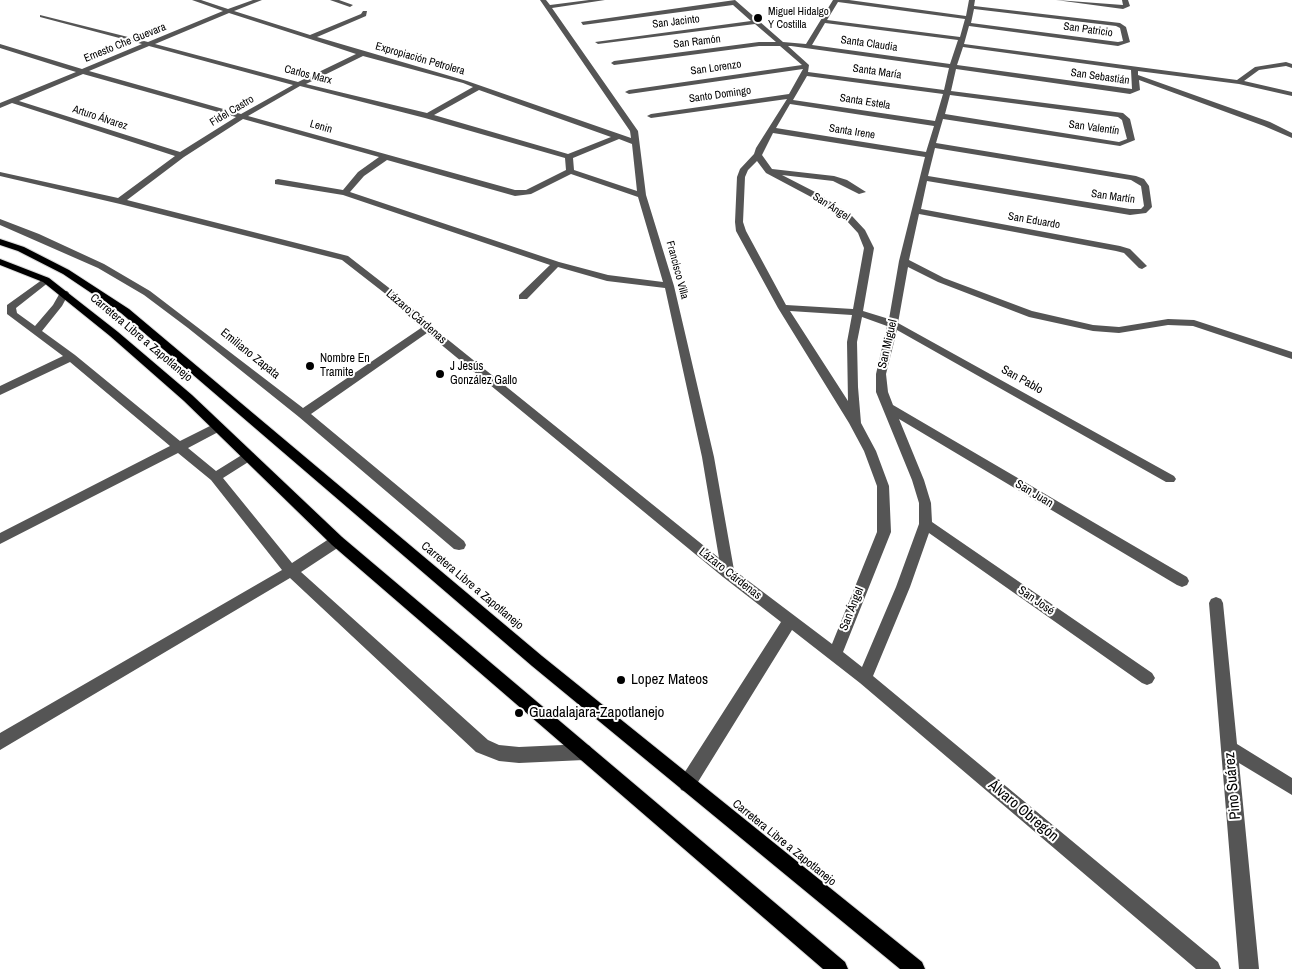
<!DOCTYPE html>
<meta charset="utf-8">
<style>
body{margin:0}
canvas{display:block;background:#fff}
</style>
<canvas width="1292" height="969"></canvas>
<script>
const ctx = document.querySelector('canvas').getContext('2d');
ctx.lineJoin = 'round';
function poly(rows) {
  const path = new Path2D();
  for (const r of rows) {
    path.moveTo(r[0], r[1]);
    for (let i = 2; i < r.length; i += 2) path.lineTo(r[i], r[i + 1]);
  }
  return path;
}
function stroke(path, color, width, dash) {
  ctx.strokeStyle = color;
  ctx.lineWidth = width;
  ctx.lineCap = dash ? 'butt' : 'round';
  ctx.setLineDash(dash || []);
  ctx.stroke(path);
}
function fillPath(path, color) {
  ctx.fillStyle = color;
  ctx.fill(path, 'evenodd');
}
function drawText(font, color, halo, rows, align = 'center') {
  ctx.font = font + ' "Archivo Narrow",sans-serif';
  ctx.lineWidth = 4;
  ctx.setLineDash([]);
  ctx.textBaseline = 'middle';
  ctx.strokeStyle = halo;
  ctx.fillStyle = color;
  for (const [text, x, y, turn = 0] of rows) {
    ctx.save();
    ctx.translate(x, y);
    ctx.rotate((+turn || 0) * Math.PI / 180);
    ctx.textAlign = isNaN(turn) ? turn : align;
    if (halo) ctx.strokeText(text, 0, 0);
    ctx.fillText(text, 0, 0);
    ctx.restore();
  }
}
const minor = poly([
 [192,0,201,0,228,9,253,0,262,0,234,11,310,35,361,14,363,11,367,11,366,16,317,37,467,81,631,138,630,131,540,0,546,0,550,5,589,0,605,0,552,8,638,131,646,195,674,286,714,457,734,570,832,644,877,532,877,486,864,451,849,423,778,308,736,231,735,222,737,177,740,169,754,154,756,148,787,99,651,118,647,116,651,114,789,94,803,69,629,94,625,92,629,90,802,65,780,46,759,46,614,65,611,63,614,61,759,42,776,42,755,24,598,44,595,42,751,21,733,5,583,25,581,22,735,0,783,42,806,44,833,0,849,0,966,16,969,0,975,0,974,6,1120,23,1126,27,1130,42,1118,46,969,26,964,44,1237,80,1255,67,1286,62,1292,64,1292,68,1286,66,1259,70,1244,81,1292,92,1292,96,1239,84,1138,71,1138,75,1270,122,1292,133,1292,138,1264,126,1139,80,1140,90,1130,94,956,69,951,91,1123,113,1130,119,1135,140,1120,146,943,119,936,143,1136,176,1144,179,1149,186,1152,207,1146,213,1130,215,927,181,921,209,1120,246,1130,249,1147,266,1142,269,1139,268,1124,253,1116,251,919,214,909,260,944,278,1032,311,1093,325,1119,327,1168,319,1194,320,1292,352,1292,359,1193,326,1168,325,1119,333,1093,331,1029,317,938,282,908,267,898,323,1174,476,1176,479,1174,482,1166,482,897,330,886,374,888,392,893,405,1187,577,1189,581,1187,585,1182,587,1177,585,899,419,924,480,931,503,932,522,1152,673,1155,678,1152,683,1147,685,1142,683,929,533,910,587,873,676,1218,962,1221,969,1196,969,860,683,792,630,693,790,687,792,681,790,679,784,681,778,781,622,723,577,427,333,311,414,464,541,466,545,464,549,459,550,454,549,299,417,188,328,144,295,98,268,0,225,0,219,39,234,104,264,150,291,303,408,421,328,387,295,342,260,120,204,0,176,0,172,118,198,175,156,12,103,0,108,0,103,76,72,0,48,0,44,82,69,142,44,40,17,40,15,148,42,223,11,192,0],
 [838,2,965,19,960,37,827,20,838,2],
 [974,9,1116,26,1120,28,1123,41,1118,42,971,23,974,9],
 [229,13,338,48,356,54,298,82,155,44,229,13],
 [825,23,958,40,950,64,812,45,825,23],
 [149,46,293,85,241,114,89,71,149,46],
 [788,46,791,46,949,68,944,90,808,72,809,65,788,46],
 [963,47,1131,70,1132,89,957,65,963,47],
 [363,56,463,83,473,87,427,113,306,84,363,56],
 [83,74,236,117,180,152,19,101,83,74],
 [807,76,943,94,935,121,793,100,807,76],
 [300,86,425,118,565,158,566,170,526,190,515,190,248,116,300,86],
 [479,90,611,137,568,154,434,115,479,90],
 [950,95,1118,117,1122,120,1127,139,1119,142,945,114,950,95],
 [790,104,934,126,926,152,776,128,790,104],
 [243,119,379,157,358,172,343,190,278,179,275,180,275,184,343,195,550,265,519,295,519,299,527,299,558,267,607,281,665,288,702,457,719,558,431,326,393,291,348,256,127,200,184,157,243,119],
 [773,133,925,157,899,261,889,319,863,311,874,248,865,230,852,216,819,194,782,175,833,181,859,194,866,192,847,180,834,176,772,169,762,155,773,133],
 [619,139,632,144,637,191,574,170,573,158,619,139],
 [935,148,1131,180,1141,186,1144,206,1141,209,1130,209,928,176,935,148],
 [387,160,515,196,531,194,571,174,638,197,663,282,608,275,559,262,350,192,364,176,387,160],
 [757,161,766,173,813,198,846,220,858,233,864,248,853,309,786,305,746,231,743,222,745,177,748,170,757,161],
 [790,311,852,315,847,342,848,401,790,311],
 [862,317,887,326,876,374,876,392,912,480,919,503,919,524,896,587,862,667,843,652,891,532,889,486,876,451,861,423,858,387,857,342,862,317],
 [330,0,339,0,353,5,350,7,330,0],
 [1056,0,1123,5,1122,0,1128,0,1130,6,1123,9,1056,0],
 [46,277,51,280,49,282,16,308,17,313,35,326,53,305,61,291,67,291,69,293,62,306,42,331,75,355,180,441,214,424,222,424,224,427,222,430,188,448,216,471,245,453,253,453,255,456,253,459,223,478,292,563,332,537,337,536,342,537,344,541,342,545,301,572,488,740,499,745,519,747,584,744,590,746,592,752,590,758,584,760,519,763,499,761,476,752,290,578,0,750,0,733,282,570,211,480,178,453,0,544,0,533,170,446,70,362,0,395,0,386,63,356,7,314,7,305,46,277],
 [1216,597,1221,599,1223,603,1237,744,1292,778,1292,795,1239,763,1259,969,1239,969,1209,603,1211,599,1216,597]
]);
const major = poly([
 [0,239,24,247,69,270,129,309,542,656,922,962,925,969,900,969,532,666,121,313,63,274,18,251,0,245,0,239],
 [0,259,49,278,118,332,192,395,342,537,845,962,848,969,823,969,332,545,184,401,110,336,43,282,0,265,0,259]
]);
const markers = [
 [758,18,5,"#000"],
 [310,366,5,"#000"],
 [440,374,5,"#000"],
 [621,680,5,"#000"],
 [519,713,5,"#000"]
];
const farPoinames = [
 ["Miguel Hidalgo",768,12],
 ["Y Costilla",768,25]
];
const farStreetnames = [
 ["San Jacinto",676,22,-7],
 ["San Patricio",1088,30,8],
 ["San Ramón",697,42,-7],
 ["Ernesto Che Guevara",125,43,-22],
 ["Santa Claudia",869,44,8],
 ["Expropiación Petrolera",420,59,16],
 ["San Lorenzo",716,68,-8],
 ["Santa María",877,72,8],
 ["Carlos Marx",308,75,14],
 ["San Sebastián",1100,77,8],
 ["Santo Domingo",720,95,-8],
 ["Santa Estela",865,102,9],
 ["Fidel Castro",232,111,-31],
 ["Arturo Álvarez",100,118,18],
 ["Lenin",321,127,16],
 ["San Valentín",1094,128,8],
 ["Santa Irene",852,132,9],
 ["San Martín",1113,197,8],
 ["San Ángel",831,207,33],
 ["San Eduardo",1034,221,10],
 ["Francisco Villa",677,270,75]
];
const streetNames = [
 ["Lázaro Cárdenas",416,317,41],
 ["Carretera Libre a Zapotlanejo",141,338,40],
 ["San Miguel",888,344,-77],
 ["Emiliano Zapata",250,354,39],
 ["San Pablo",1022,380,29],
 ["San Juan",1034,494,31],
 ["Lázaro Cárdenas",730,574,38],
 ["Carretera Libre a Zapotlanejo",472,586,40],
 ["San José",1036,601,35],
 ["San Ángel",852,609,-68],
 ["Carretera Libre a Zapotlanejo",784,843,39]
];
const poiNames = [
 ["Nombre En",320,359],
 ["Tramite",320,373],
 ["J Jesús",450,367],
 ["González Gallo",450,381]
];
const nearPoinames = [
 ["Lopez Mateos",631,680],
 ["Guadalajara-Zapotlanejo",529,713]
];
const nearStreetnames = [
 ["Pino Suárez",1233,786,-95],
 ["Álvaro Obregón",1023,811,40]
];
stroke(major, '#dbdbdb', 2);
fillPath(minor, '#555');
fillPath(major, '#000');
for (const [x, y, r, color] of markers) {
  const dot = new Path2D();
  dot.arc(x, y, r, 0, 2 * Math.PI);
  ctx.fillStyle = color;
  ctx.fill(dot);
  stroke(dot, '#fff', 2);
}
drawText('11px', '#000', '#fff', farPoinames, 'left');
drawText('11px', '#000', '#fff', farStreetnames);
drawText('12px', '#000', '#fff', streetNames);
drawText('12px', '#000', '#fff', poiNames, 'left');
drawText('15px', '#000', '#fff', nearPoinames, 'left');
drawText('15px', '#000', '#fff', nearStreetnames);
</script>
